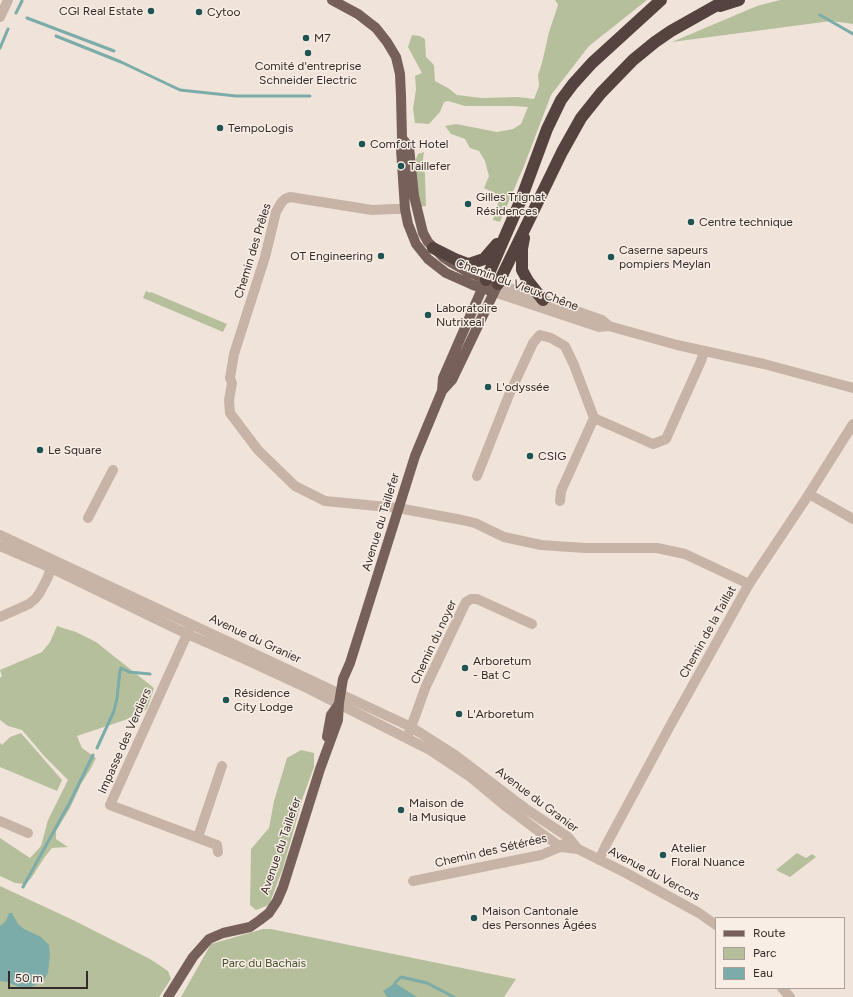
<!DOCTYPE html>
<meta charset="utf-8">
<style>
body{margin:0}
#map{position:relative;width:853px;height:997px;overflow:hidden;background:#f0e4da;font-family:Figtree,sans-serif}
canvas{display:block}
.legend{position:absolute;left:715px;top:917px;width:130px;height:72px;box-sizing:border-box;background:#f8eee6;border:1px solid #aaa09a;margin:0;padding:5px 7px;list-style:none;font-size:12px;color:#342a27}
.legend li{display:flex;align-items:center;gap:8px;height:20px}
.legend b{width:20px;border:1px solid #aaa09a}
.scale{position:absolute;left:8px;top:971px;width:80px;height:18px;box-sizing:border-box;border:2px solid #342a27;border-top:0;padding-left:5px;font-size:12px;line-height:14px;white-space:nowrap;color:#342a27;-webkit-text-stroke:3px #f8eee6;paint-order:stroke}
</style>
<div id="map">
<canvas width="853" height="997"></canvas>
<ul class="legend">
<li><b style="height:5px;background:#766059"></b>Route</li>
<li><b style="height:11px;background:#b6bf9b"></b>Parc</li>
<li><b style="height:11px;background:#7baca9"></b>Eau</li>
</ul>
<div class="scale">50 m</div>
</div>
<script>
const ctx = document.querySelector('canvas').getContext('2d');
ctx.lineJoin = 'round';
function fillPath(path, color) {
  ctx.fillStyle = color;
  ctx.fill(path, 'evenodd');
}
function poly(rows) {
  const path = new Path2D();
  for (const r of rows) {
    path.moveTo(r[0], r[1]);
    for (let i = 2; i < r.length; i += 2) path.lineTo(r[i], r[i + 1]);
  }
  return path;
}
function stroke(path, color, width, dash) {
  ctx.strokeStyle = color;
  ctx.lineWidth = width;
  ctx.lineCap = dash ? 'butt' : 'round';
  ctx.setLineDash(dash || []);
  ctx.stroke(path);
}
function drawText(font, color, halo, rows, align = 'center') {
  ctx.font = font + ' Figtree,sans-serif';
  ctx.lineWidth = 3;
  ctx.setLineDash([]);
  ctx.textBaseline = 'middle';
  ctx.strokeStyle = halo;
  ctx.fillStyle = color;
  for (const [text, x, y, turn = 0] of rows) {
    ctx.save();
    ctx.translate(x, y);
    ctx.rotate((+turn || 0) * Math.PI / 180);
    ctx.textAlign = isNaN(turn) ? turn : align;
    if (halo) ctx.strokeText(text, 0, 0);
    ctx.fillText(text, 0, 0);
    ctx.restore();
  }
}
const green = poly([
 [555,0,647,0,589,46,551,95,524,166,500,222,493,220,500,196,484,188,489,176,485,161,479,151,470,148,465,139,451,134,445,126,456,124,497,132,513,129,521,124,528,107,513,106,465,106,448,101,444,102,440,112,429,124,415,123,413,109,416,89,415,76,422,73,408,47,412,35,420,36,425,39,426,57,434,65,435,81,448,88,457,95,482,98,518,97,534,99,539,86,538,75,542,63,549,32,558,5],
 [780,0,853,0,853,24,831,21,672,42,757,6],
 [424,152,423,159,425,175,426,206,419,207,414,164,418,154],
 [146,291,150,293,151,292,227,324,223,332,143,298],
 [57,626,76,632,96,642,154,688,147,709,125,720,77,736,82,748,96,758,91,768,81,784,70,808,56,831,56,839,68,847,52,848,44,858,32,877,26,884,15,883,0,876,0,838,30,858,41,846,48,820,68,780,45,757,22,730,8,726,0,720,0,678,2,676,0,670,42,652,50,642],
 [21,733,62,780,57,791,0,767,0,743,2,745,10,737],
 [301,750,314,753,314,767,303,797,283,868,269,905,256,910,250,905,251,849,269,828,274,801,287,758],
 [797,853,806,858,812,854,816,857,790,877,776,870],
 [0,886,73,920,150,959,168,971,171,979,159,997,0,997],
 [263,929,271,929,516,979,504,997,181,997,211,944]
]);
const water = poly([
 [9,913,12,913,18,924,24,929,41,937,49,945,50,955,48,973,43,981,29,988,22,988,7,982,0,981,0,926,6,921],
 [395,983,417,997,387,997,383,991]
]);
const stream = poly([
 [16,13,22,1],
 [820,15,853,34],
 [27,18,114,51],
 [56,36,121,62,180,90,236,96,310,96],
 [0,48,8,29],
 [97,748,114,711,117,698,120,671,121,668,129,672,150,674],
 [23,887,70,802,93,755],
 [395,983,401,977,427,983,454,997]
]);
const minor = poly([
 [0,17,8,0],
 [405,209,394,209,372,210,290,197,285,199,281,203,276,212,265,257,234,354,230,378,232,383,229,400,230,413,258,450,295,486,325,501,398,508,462,520,475,523,504,537,541,545,585,548,657,548,685,554,749,584],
 [498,284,602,320,609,326],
 [494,292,599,327,609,326,677,345,764,364,853,388],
 [477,476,509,395,533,343,540,335,551,338,565,346,574,365,594,418],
 [809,494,853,519],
 [560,501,561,491,594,418,653,444,666,439,701,361,704,351],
 [88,518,113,470],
 [0,535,411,727,455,755,526,809,568,837,578,849],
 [0,546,51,568,187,634,242,658,307,688,430,750,469,776,504,805,541,833,561,847,578,849,626,873,699,913,716,925],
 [0,617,29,604,35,599,39,594,47,579,53,563],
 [189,630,110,805,217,845,218,852],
 [409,733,426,686,463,608,466,602,471,599,477,599,532,624],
 [0,821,28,833],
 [198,837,222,766],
 [599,860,606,845,670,726,749,584,809,494,853,424],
 [413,881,541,855,558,848,564,844],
 [782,988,790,997]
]);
const major = poly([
 [332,0,358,14,376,28,387,42,396,57,400,74,401,96,402,138,401,149,405,209,408,224,416,244,428,259,446,273,473,285,494,292],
 [442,391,443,378,485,282],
 [327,737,331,715,339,704],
 [168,997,193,957,209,939,223,933,250,927,260,920,269,913,277,901,283,887,320,769,338,720,339,703,343,679,350,663,415,456,442,391,452,380,498,284,466,271,452,263,443,257,428,242,423,233,414,196,409,147,402,138]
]);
const highway = poly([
 [720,6,739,0],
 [524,238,522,249,522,270,528,281,543,300],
 [433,248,455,259,468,264,472,263,484,259,497,244],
 [486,280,520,202,547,129,561,100,573,84,592,63,661,0],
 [498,284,562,152,581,118,601,93,633,60,655,42,671,31,726,0]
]);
const markers = [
 [151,11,4,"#1f5452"],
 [199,12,4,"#1f5452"],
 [306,38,4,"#1f5452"],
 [308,53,4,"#1f5452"],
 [220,128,4,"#1f5452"],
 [362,144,4,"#1f5452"],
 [401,166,4,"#1f5452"],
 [468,204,4,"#1f5452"],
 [691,222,4,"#1f5452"],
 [381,256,4,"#1f5452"],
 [611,257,4,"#1f5452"],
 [428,315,4,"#1f5452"],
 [488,387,4,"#1f5452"],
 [40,450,4,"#1f5452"],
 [530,456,4,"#1f5452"],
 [465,668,4,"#1f5452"],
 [226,700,4,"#1f5452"],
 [459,714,4,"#1f5452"],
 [401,810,4,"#1f5452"],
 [663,855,4,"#1f5452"],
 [474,918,4,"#1f5452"]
];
const poiNames = [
 ["CGI Real Estate",143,11,"right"],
 ["Cytoo",207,12],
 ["M7",314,38],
 ["Comité d'entreprise",308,66,"center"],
 ["Schneider Electric",308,80,"center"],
 ["TempoLogis",228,128],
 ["Comfort Hotel",370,144],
 ["Taillefer",409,166],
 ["Gilles Trignat",476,197],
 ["Résidences",476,211],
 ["Centre technique",699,222],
 ["Caserne sapeurs",619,250],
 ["pompiers Meylan",619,264],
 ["OT Engineering",373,256,"right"],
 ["Laboratoire",436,308],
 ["Nutrixeal",436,322],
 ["L'odyssée",496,387],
 ["Le Square",48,450],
 ["CSIG",538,456],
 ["Arboretum",473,661],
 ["- Bat C",473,675],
 ["Résidence",234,693],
 ["City Lodge",234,707],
 ["L'Arboretum",467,714],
 ["Maison de",409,803],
 ["la Musique",409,817],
 ["Atelier",671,848],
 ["Floral Nuance",671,862],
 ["Maison Cantonale",482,911],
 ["des Personnes Âgées",482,925]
];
const streetNames = [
 ["Chemin des Prêles",253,251,-73],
 ["Chemin du Vieux Chêne",517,285,20],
 ["Avenue du Taillefer",381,522,-73],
 ["Chemin de la Taillat",708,632,-61],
 ["Avenue du Granier",255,639,25],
 ["Chemin du noyer",434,642,-65],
 ["Impasse des Verdiers",125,741,-66],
 ["Avenue du Granier",537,800,37],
 ["Avenue du Taillefer",281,846,-71],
 ["Chemin des Sétérées",491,851,-13],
 ["Avenue du Vercors",654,874,28]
];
const parkNames = [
 ["Parc du Bachais",264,963]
];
fillPath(green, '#b6bf9b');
fillPath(water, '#7baca9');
stroke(stream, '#7baca9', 3);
stroke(minor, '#c8b3a7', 10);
stroke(major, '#766059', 10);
stroke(highway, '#55433f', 12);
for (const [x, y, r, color] of markers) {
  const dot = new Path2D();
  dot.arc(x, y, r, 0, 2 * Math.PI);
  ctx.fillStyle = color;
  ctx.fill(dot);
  stroke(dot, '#f8eee6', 1.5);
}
drawText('12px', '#342a27', '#f8eee6', poiNames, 'left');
drawText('12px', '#342a27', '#f8eee6', streetNames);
drawText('12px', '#48522c', '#f8eee6', parkNames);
</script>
